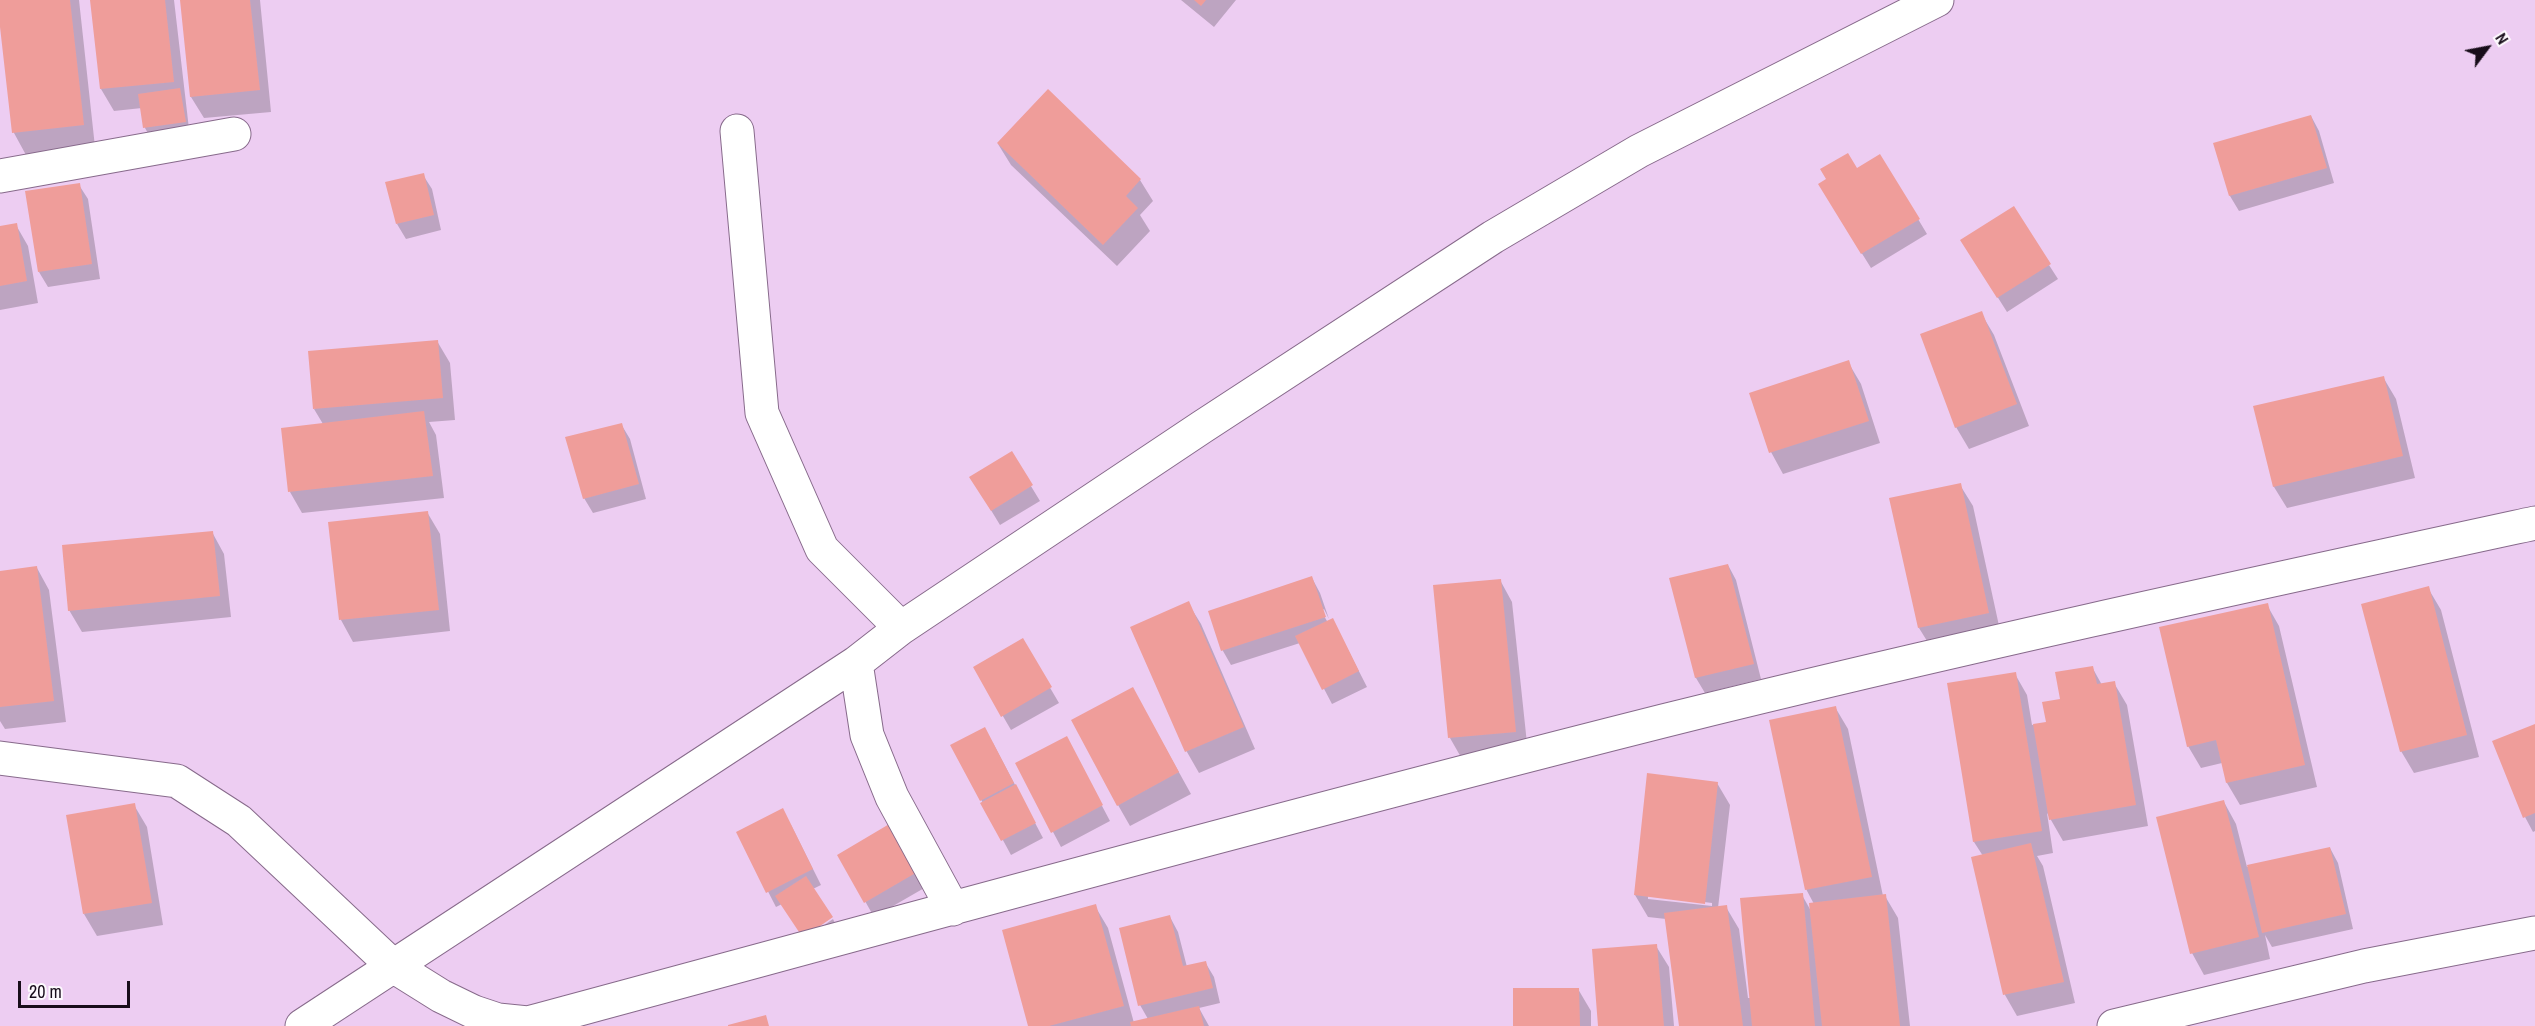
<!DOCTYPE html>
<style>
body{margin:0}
#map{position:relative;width:2535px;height:1026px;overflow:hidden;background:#edcdf2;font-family:"Archivo Narrow",sans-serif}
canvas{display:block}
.north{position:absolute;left:2457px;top:18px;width:60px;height:60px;-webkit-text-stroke:4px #fdf9fd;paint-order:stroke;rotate:58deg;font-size:16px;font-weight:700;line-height:24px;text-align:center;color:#180d1a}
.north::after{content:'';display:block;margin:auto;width:21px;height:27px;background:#180d1a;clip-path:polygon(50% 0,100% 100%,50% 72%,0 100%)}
.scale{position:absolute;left:18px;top:981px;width:112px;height:27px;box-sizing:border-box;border:3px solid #180d1a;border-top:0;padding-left:8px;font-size:18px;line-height:21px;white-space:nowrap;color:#180d1a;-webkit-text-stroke:4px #fdf9fd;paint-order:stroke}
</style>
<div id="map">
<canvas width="2535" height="1026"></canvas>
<div class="north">N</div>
<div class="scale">20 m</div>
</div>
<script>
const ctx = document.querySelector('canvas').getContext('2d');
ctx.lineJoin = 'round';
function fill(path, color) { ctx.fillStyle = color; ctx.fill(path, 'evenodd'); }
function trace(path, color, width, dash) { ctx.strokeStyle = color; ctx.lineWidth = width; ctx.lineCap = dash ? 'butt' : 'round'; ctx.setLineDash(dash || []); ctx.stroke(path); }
const shadow = new Path2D(`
 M0,0H79L95,147L26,155L14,133Z
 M92,0H174L189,129L149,135L145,128L142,108L114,111L101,89Z
 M182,0H260L271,112L204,118L191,97Z
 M1181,0H1236L1214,27Z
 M2311,116L2319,131L2334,183L2239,211L2230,196L2215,144Z
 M998,144L1140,180L1153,201L1140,215L1150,231L1117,266L1011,165Z
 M1857,170L1918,219L1927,234L1871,268L1828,199Z
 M423,175L432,189L441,230L406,239L397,224Z
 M79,185L88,199L100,279L48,287L39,272Z
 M16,225L28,246L38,303L0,310V227Z
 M1971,255L2049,265L2058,279L2007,312Z
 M1981,313L1994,335L2029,426L1969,449L1956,427Z
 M437,341L450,363L455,420L429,422L436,435L444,498L302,513L290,492L323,424L314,409Z
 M1848,362L1861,384L1880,443L1783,474L1771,452Z
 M2383,377L2396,399L2415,478L2287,508L2274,487L2255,407Z
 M621,424L630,439L646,499L593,513L584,498Z
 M1011,453L1040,501L1000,525L980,492Z
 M1960,485L1973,506L2001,635L1932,649L1919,628Z
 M427,512L440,534L450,631L353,642L341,620L329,523Z
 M212,532L224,554L231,617L82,632L69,610Z
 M1728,565L1736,580L1761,679L1705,693L1696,678L1671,580Z
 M37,568L49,590L66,722L5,729L0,721V573Z
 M1312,578L1320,593L1329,619L1324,609L1321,611L1327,621L1340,634L1367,687L1332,704L1300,643L1231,665L1223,651L1210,612Z
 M1500,580L1512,602L1528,753L1462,759L1450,738Z
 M2428,588L2441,610L2479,757L2414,773L2401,751Z
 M1188,603L1201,624L1255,749L1199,773L1187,752L1132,627Z
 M2267,605L2279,626L2317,787L2240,805L2227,783L2222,763L2201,768L2188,746Z
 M1022,640L1059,703L1011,730L975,668Z
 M2092,667L2102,685L2114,683L2127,705L2148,826L2063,841L2047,813L2053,853L2037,856L2043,866L2075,1003L2017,1016L2005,995L1983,856L1974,842L2015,674L2027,695L2032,725L2048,723L2061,700Z
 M1835,707L1848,729L1883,896H1885L1898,918L1910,1026H1680L1666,919L1648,917L1635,895L1717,783L1730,805L1718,908L1726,907L1739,929L1748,998H1750L1802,895L1811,911L1814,904L1806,889ZM1648,895L1712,903V906L1648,899Z
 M1145,711L1191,794L1130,826L1118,805Z
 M2535,727V831L2533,832L2525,817Z
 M993,743L1043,838L1011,855L952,746Z
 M1074,753L1110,821L1061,847L1017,764Z
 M2224,802L2236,824L2247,867L2330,848L2338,863L2353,929L2272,947L2265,935L2270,959L2204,975L2192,953Z
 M134,805L147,827L163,925L97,936L84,914Z
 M791,825L821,885L776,907L738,833Z
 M890,825L926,887L874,917L839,855Z
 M1095,906L1108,928L1134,1023L1148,1019L1140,1005L1170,917L1178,932L1187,967L1205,962L1214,977L1220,1003L1199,1008L1209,1026H1030Z
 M833,919L840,933L804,939Z
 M1656,946L1669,967L1674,1026H1600Z
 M1578,989L1591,1011V1026H1515Z`);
const building = new Path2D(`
 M0,0H70L84,125L12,133L0,27Z
 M90,0H165L174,82L100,89Z
 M180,0H250L260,90L190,97Z
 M1194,0H1206L1201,6Z
 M180,88L186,122L143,128L138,94Z
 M1048,89L1141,179L1126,196L1138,208L1103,245L997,143Z
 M2311,115L2327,168L2229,196L2213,143Z
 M1848,153L1857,168L1880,154L1920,219L1861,254L1818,184L1826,179L1820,169Z
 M424,173L434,215L396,224L385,182Z
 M80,183L92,264L38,272L25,191Z
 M2014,206L2051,264L1997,298L1960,240Z
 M17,223L27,281L0,286V226Z
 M1982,311L2017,404L1955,428L1920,334Z
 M438,340L443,398L313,409L308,351Z
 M1849,360L1869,421L1769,453L1749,393Z
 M2384,376L2403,456L2273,487L2253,406Z
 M424,411L433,476L288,492L281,428Z
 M622,423L639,484L583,499L565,437Z
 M1012,451L1033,485L991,511L969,477Z
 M1961,483L1989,613L1918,628L1889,498Z
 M428,511L439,610L339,620L328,522Z
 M213,531L220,596L68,611L62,545Z
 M1728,564L1754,664L1695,678L1669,578Z
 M37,566L54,701L0,707V571Z
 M1312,576L1326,617L1221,651L1208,611Z
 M1501,579L1516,732L1448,738L1433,585Z
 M2429,586L2467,735L2400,752L2361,604Z
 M1189,601L1244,727L1185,752L1130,627Z
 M2268,603L2305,765L2226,783L2216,740L2187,747L2159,627Z
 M1333,618L1359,671L1322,690L1295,636Z
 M1023,638L1052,687L1001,717L973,667Z
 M2093,666L2097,684L2115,681L2136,805L2049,820L2033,724L2046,722L2042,702L2060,699L2055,672Z
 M2016,672L2042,831L1973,842L1947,683Z
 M1133,687L1179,772L1117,806L1071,720Z
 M1836,706L1872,877L1805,890L1769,720Z
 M2535,724V813L2523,818L2492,741Z
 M985,727L1014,783L980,801L950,745Z
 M1067,736L1103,805L1051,833L1015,763Z
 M1647,773L1718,782L1705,904L1634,895Z
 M1016,784L1036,823L1001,841L980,803Z
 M2224,800L2259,937L2190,954L2156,817Z
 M135,803L152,903L83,914L66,815Z
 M783,808L813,869L766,893L736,832Z
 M891,823L919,871L864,903L837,855Z
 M2031,843L2064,982L2003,995L1971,857Z
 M2330,847L2346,914L2262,933L2247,865Z
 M806,876L833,917L803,938L775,896Z
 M1803,893L1815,1026H1752L1740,898Z
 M1886,894L1900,1026H1822L1809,903Z
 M1096,904L1124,1006L1049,1026H1028L1002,930Z
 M1727,905L1743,1026H1679L1664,913Z
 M1170,915L1183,966L1206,961L1213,988L1138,1006L1119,928Z
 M1657,944L1664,1026H1598L1592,949Z
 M1513,988H1579L1580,1026H1513Z
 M1199,1006L1204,1026H1131L1130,1022Z
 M766,1015L769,1026H728V1025Z`);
const street = new Path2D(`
 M737,131L762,413L822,549L901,628
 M0,176L234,134
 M856,663L867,735L892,797L953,909
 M0,758L177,781L239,821L393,966L441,996L474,1012L498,1020L528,1023C906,921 1283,817 1663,721C1952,649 2244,586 2535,523
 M302,1026L856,663L901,628L1202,427L1493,237L1639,151L1937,0
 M2114,1026L2364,966L2535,933`);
fill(shadow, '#0003');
fill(building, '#ef9d9a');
trace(street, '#876a8b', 35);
trace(street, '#fff', 33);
</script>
